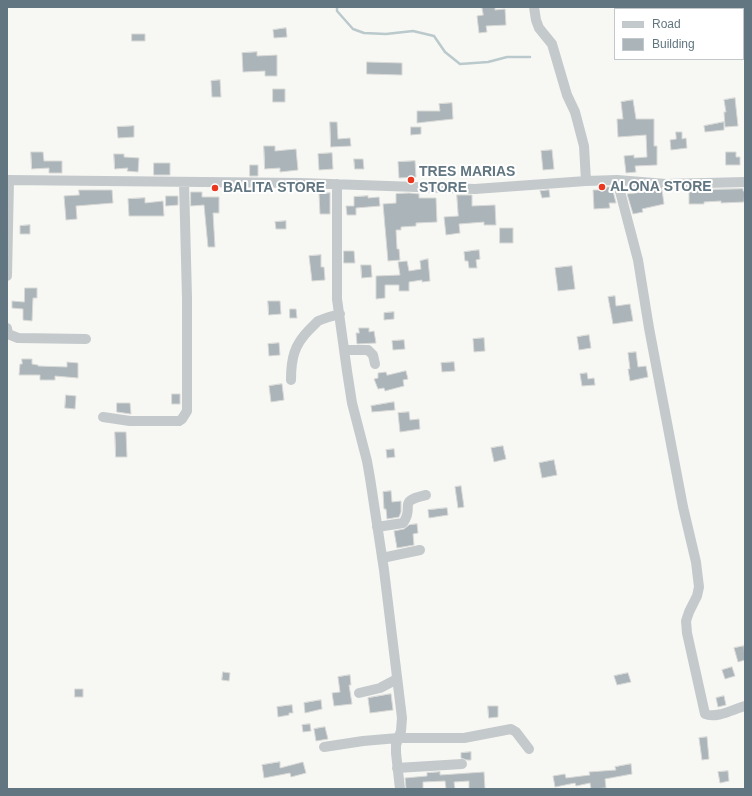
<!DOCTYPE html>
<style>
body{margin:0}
#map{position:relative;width:752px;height:796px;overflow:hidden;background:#f7f7f4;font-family:Helvetica,sans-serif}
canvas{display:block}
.frame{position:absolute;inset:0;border:8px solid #617680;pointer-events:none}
.legend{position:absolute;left:614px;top:8px;width:130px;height:52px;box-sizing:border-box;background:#fff;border:1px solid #c0c8cc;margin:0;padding:5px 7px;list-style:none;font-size:12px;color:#617680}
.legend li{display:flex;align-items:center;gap:8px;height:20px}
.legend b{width:20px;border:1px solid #c0c8cc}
</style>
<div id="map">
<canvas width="752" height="796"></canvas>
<div class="frame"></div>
<ul class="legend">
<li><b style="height:5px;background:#c4c9cb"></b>Road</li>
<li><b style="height:11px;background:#abb5b9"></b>Building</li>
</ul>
</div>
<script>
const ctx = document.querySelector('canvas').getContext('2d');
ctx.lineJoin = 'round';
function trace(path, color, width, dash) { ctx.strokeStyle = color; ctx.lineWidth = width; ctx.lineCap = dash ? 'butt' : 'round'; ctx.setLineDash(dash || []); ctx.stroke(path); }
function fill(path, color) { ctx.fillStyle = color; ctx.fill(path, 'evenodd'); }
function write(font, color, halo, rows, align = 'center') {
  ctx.font = font + ' Helvetica,sans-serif'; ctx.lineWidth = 4; ctx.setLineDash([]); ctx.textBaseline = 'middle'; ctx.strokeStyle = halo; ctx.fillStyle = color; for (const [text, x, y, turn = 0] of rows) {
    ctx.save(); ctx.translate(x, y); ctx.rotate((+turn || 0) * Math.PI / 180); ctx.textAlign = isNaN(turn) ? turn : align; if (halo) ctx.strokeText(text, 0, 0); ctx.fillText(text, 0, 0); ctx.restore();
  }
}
const stream = new Path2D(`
 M337,7V11L353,29L364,33L386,34L413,31L434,36L445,52L460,64L488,62L507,57H530`);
const building = new Path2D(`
 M482,7H495V10L505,9L506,25L486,26L487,32L479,33L477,16L483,15Z
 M286,28L287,37L274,38L273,30Z
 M132,34H145V41H132Z
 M257,52V56L277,55V76H265V71L243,72L242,53Z
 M367,62L402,63V75L367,74Z
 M220,80L221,97H212L211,81Z
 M273,89H285V102H273Z
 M735,98L738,126L725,127L724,112H726L724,100Z
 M633,100L636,119H654V146H657V165L635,166L636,172L626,173L624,156L634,155V158L647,157L646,135L618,137L617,119H623L621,102Z
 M452,103L453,119L417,123V111H440L439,104Z
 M330,122H337L338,139L350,138L351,146L331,147Z
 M724,122V130L705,132L704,126Z
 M134,126V137L118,138L117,127Z
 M411,127H421V134L411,135Z
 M676,132H682V139L686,138L687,148L671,150L670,140L676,139Z
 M264,146H275V151L296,149L298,170L280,172V168L265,169Z
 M552,150L554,169L543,170L541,151Z
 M31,152H43L44,161H62V173H49V168L32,169Z
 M726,152H736V157H740V165H726Z
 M332,153L333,169L319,170L318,154Z
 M114,154H124V157L139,158L138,172L127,171L128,168L115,169Z
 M354,159H363L364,169H355Z
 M415,161L416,177L399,178L398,162Z
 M154,163H170V175H154Z
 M250,165H258V176H250Z
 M600,187H612L616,203H609L610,208L594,209L593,190H600Z
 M651,189L662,190L664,204L642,209L643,212L633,214L627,194L651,191Z
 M743,189V191H745L744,202L721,203V201L704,202V204H689V190Z
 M79,190H112L113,203L76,206L77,219L66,220L64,196L79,195Z
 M549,190L550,197L542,198L540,191Z
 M191,192H202V197H219V213H213L215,247H208L204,205L191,206Z
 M330,193V214H320L319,194Z
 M409,193L419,194V198H436L437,222L416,223V226L401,227V230H396L397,249H399L400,260L388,261L383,204L396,203V194Z
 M457,195H472V206L495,205L496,225H484V222L459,224L460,233L446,235L444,217L458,216Z
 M166,196H178V205L166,206Z
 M368,196V198L379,197L380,206L356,208V215H347L346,206H354V197Z
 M145,198V203L163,201L164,216H129L128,199Z
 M286,221V229H276L275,222Z
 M30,225V234H20V226Z
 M500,228H513V243H500Z
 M479,250L480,259L476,260L477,268H469L468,261H465L464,252Z
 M344,251H354L355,263H344Z
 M321,255V267H324L325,280L312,281L309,256Z
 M428,259L430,281L422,282V280L409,282V291H399V285H385V298L376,299V276L400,275L398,262L407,261L409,271L421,269L420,261Z
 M361,265H371L372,277L362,278Z
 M572,266L575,289L558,291L555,268Z
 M25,288H37V298H33L32,321L23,320V309L12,308V301L24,302Z
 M615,296L616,306L630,304L633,321L613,324L608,297Z
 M268,301H280L281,314L269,315Z
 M290,309H296L297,318H290Z
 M394,312V319L384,320V313Z
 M359,328H369V332L374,331L376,343L357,344L356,333H359Z
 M589,335L591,348L579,350L577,337Z
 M484,338L485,351L474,352L473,339Z
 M404,340L405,349L393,350L392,341Z
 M279,343L280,355L269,356L268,344Z
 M636,352L638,367L646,366L648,377L630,381L628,369H630L628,353Z
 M22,359H32V364L38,365V366L67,367V362L78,363V378L55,376V380H40V375H19L20,364H22Z
 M454,362L455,371L442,372L441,363Z
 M406,371L408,379L403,380L404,386L385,391L384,388L378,389L374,379L378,378V373L386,372L387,375Z
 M587,373L588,379L594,378L595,385L582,386L580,374Z
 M282,384L284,400L271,402L269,386Z
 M172,394H180V404H172Z
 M66,395L76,396L75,409L65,408Z
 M394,402L395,410L372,412L371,406Z
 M117,403H130L131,414L117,412Z
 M409,412L410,420L419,419L420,429L400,432L398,413Z
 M115,432H126L127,457H116Z
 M503,446L506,459L494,462L491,448Z
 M394,449L395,457L387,458L386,450Z
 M554,460L557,475L542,478L539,463Z
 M461,486L464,507L458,508L455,487Z
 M391,491L392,502L401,501V512L399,517L387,519L386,509H384L383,492Z
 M447,508L448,515L429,518L428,510Z
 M417,524L418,533L413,534L414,545L397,548L394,531L404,529L409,525Z
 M744,646L745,660L738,662L734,648Z
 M732,667L735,676L725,679L722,670Z
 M223,672L230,673L229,681L222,680Z
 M628,673L631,682L617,685L614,676Z
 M350,675L351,685H349L352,704L334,706L332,693L340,692L338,677Z
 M75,689H83V697H75Z
 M391,694L393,710L370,713L368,698Z
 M724,696L726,705L718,707L716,698Z
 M321,700L322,709L305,713L304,703Z
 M292,705L293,713H289V715L278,717L277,707Z
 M488,706H498V717L489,718Z
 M310,724L311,731L303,732L302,725Z
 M325,727L328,739L316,741L314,729Z
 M707,737L709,759L702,760L699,738Z
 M471,752V760H467L461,758V753Z
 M280,762V768L303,762L306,773L291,777L290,773L264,778L262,765Z
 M631,764L632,774L605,779L606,788L591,789L590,783L576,786L575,783L555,787L553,776L565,774L566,778L590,775L589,772L616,770L615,767Z
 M728,771L729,781L720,783L718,772Z
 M440,772V775L484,772L485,789H469V781L454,782L455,789H446L445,781L423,782V789H406L405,778L427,776V773Z`);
const minor = new Path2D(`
 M534,7L536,20L539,28L552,44L567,95L575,112L584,146L586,181
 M7,180L301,183L475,189L586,181L617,180L666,184L745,182
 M617,180L638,260L649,328L683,507L696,562L699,587L697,596L689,612L686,621L687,633L705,714C716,719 734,709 745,706
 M337,184V299L347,371L352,403L367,461L370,478L384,570L402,718L401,731L396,745V753L400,789
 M7,276L9,180
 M7,328L8,334L18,338L86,339
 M344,350H368L373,355L375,364
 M291,380C291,359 294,345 309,330C312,327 315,324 318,321C325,318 332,316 340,314
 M103,417L130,421H179L182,419L187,411V298L184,182
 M377,527L403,523C416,506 395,502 426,495
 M382,558L420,550
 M359,693L380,688L397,679
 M324,747L363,741L398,738H464L511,729L516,732L529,749
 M397,768L462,764`);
const markers = [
 [411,180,4,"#eb3720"],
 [602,187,4,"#eb3720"],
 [215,188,4,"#eb3720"]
];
const poiNames = [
 ["TRES MARIAS",419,172],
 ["STORE",419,188],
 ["ALONA STORE",610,187],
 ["BALITA STORE",223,188]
];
trace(stream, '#bac9cb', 2.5);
fill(building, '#abb5b9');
trace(building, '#d8d8d6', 1);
trace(minor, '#c4c9cb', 10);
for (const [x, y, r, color] of markers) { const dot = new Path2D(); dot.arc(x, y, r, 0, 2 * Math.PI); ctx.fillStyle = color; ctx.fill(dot); trace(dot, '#fff', 1.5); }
write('bold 14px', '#617680', '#fff', poiNames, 'left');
</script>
